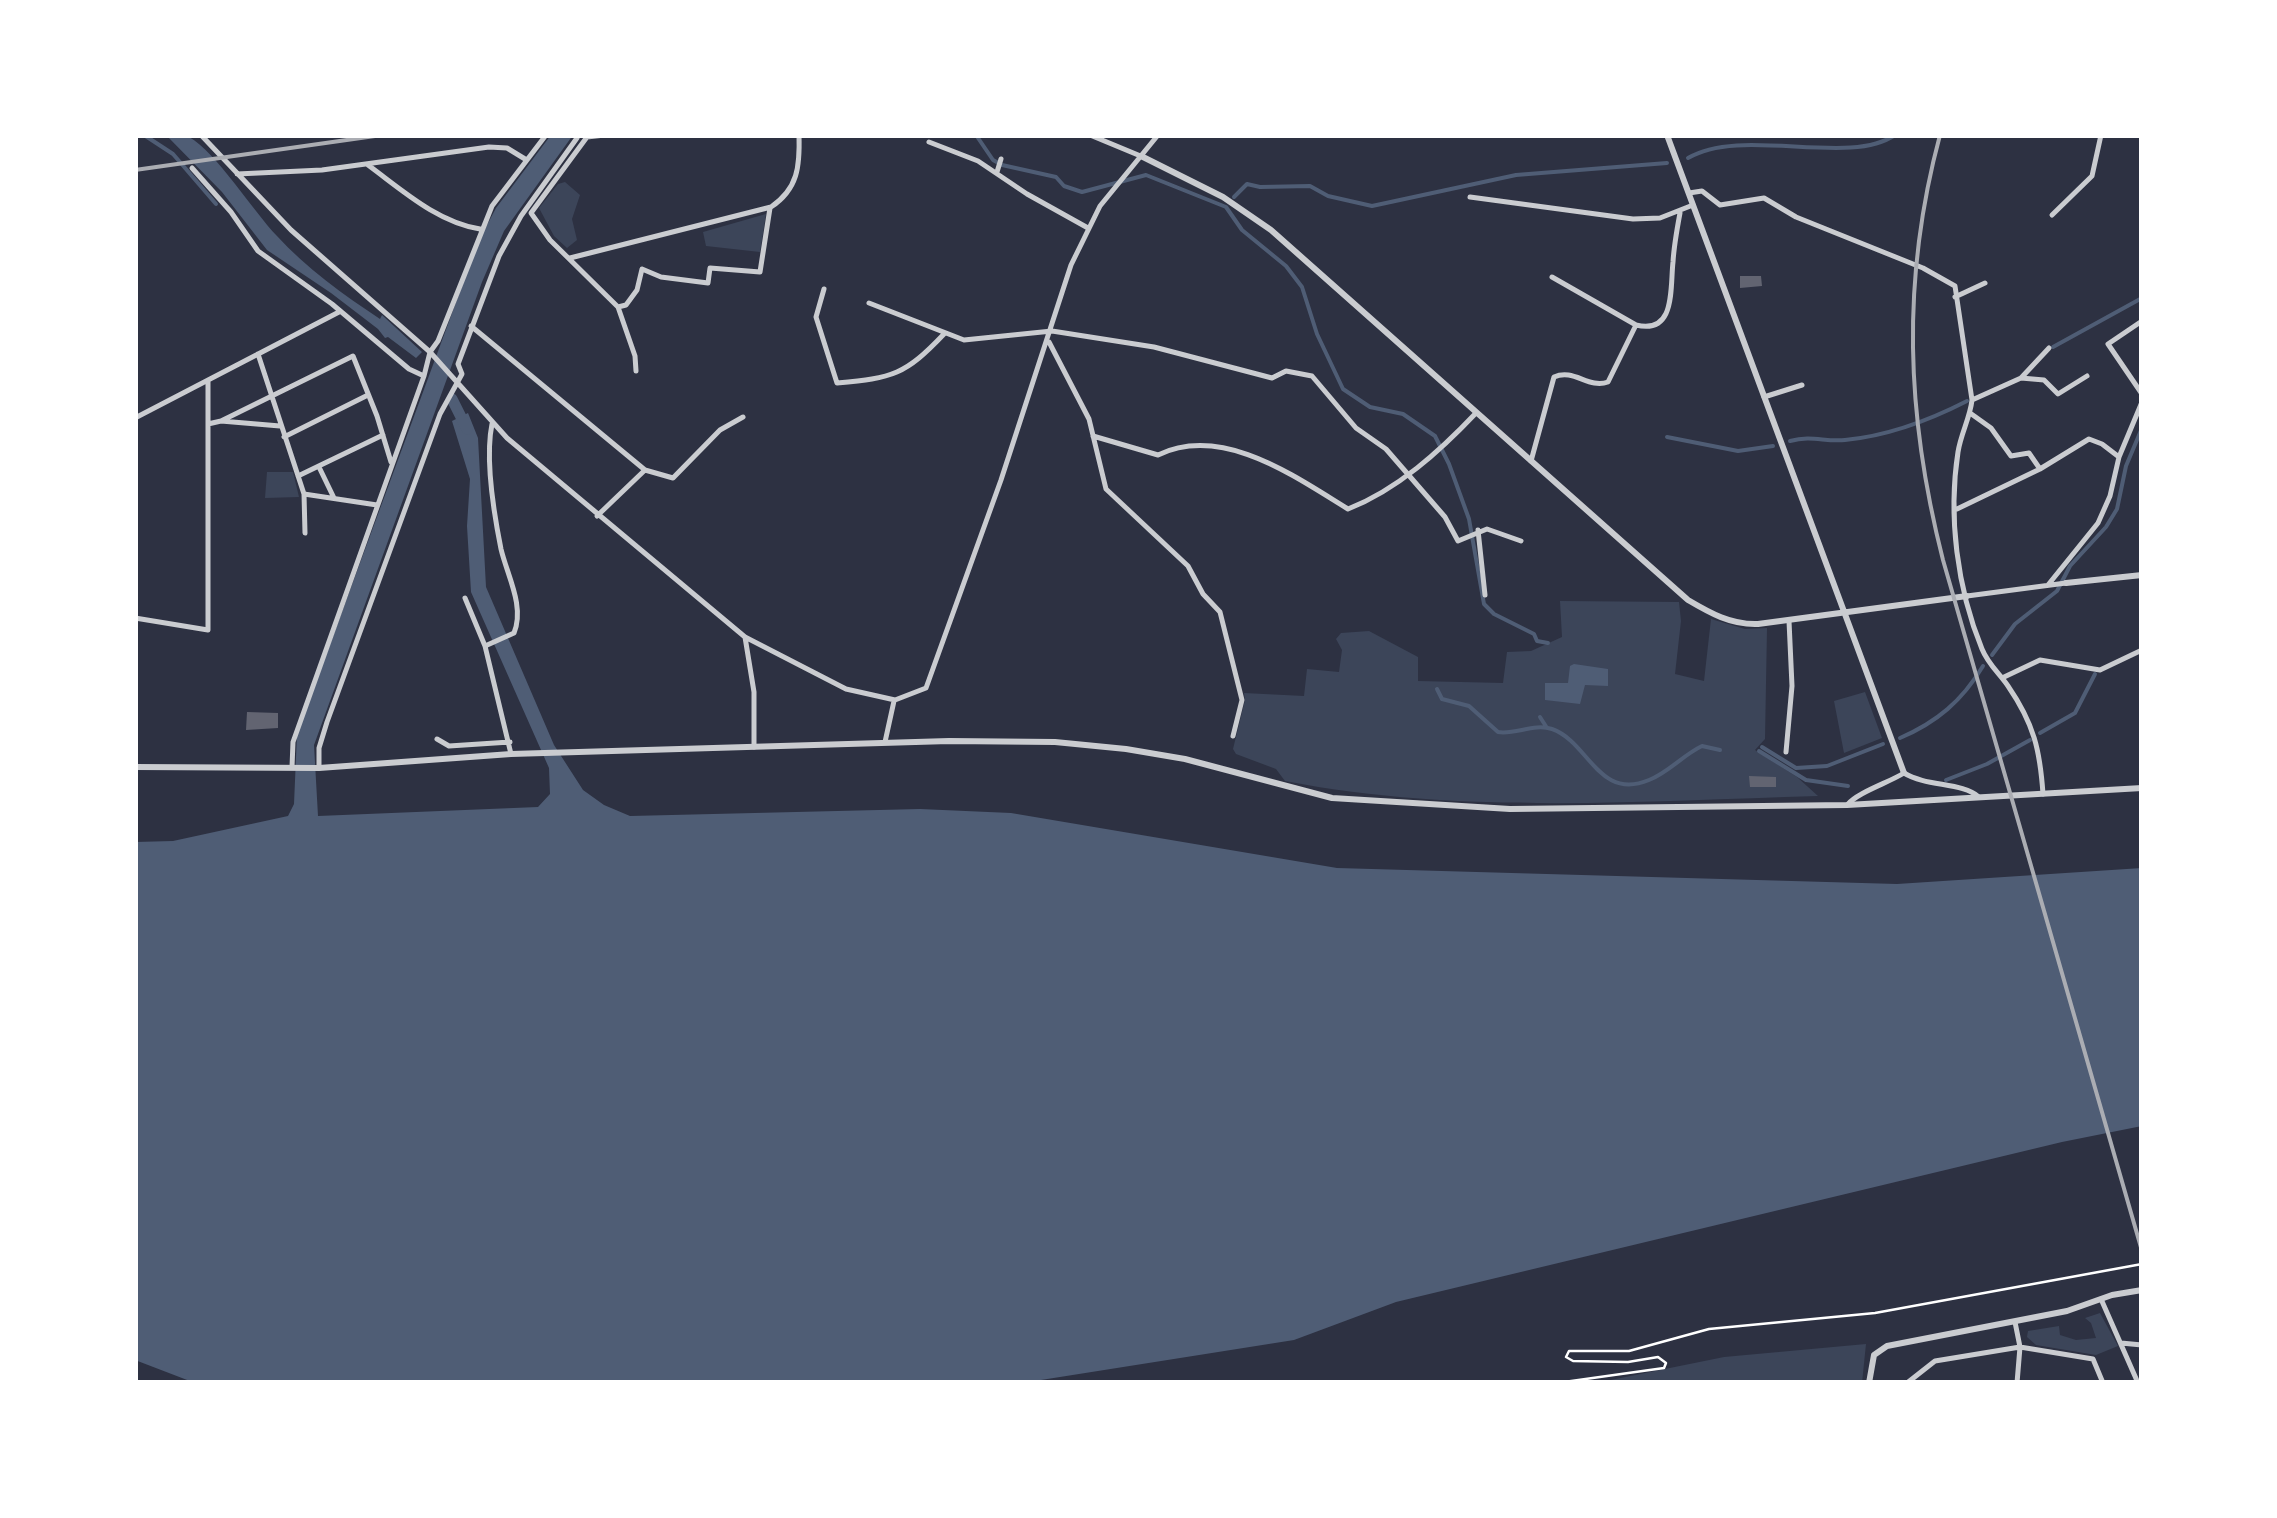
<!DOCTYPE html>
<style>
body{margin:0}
#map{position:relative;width:2277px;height:1518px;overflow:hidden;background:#2d3142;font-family:"Alegreya Sans",sans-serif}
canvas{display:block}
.frame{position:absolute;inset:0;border:138px solid #fff;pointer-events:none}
</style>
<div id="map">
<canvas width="2277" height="1518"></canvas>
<div class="frame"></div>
</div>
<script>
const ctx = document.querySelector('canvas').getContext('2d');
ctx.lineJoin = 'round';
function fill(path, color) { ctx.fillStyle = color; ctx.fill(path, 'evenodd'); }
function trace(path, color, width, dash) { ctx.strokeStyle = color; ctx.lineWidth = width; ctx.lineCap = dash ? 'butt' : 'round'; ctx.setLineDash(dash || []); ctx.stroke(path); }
const green = new Path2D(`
 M565,182L580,195L572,219L577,240L567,248L554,236L539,208L558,184Z
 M766,214L760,252L706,246L703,232Z
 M267,472H293L299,497L265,498Z
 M1560,601L1679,602L1681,621L1675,674L1704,681L1711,619L1745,629L1767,628L1765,739L1755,750L1797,777L1818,796C1641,801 1460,815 1285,781L1276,769L1236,754L1233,749L1245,700L1244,693L1304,696L1307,669L1339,672L1342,650L1336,639L1341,633L1369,631L1418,657V681L1503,683L1507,652L1531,651L1562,637Z
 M1865,692L1882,738L1844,753L1834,701Z
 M2100,1313L2118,1346L2096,1355L2036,1345L2027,1337L2028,1331L2059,1326L2060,1335L2076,1340L2096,1338L2091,1323L2085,1318Z
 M1866,1344L1862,1383H1596L1724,1357Z`);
const water = new Path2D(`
 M166,135C174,135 182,134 189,137C216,152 253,211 277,236C306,268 344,295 380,319L382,315L422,352L416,358L388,337L385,338L378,329L331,293L267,250L222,192Z
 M551,135H573L504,231L482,282L314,745L318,816L538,807L550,794L549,768L471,592L467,526L470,479L452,421L468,413L478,438L486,587L554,745L583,790L604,805L630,816L920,809L1011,813L1337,868L1897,884L2142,868V1126L2062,1142L1396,1302L1294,1340L1022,1383H195L135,1360V842L173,841L288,816L294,804L297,734L479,240L496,208Z
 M1574,664L1608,669V686L1585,685L1580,704L1545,700V683H1568L1570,666Z`);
const stream = new Path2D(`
 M144,135L173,154L216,204
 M976,135L993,160L1002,165L1056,177L1064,186L1082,192L1146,175L1226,207L1242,230L1286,266L1302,287L1317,334L1343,389L1370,407L1403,414L1435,436L1449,464L1469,519L1484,604L1494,614L1534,634L1537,641L1548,643
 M1688,158C1742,126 1848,167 1895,135
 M1234,197L1247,184L1260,187L1310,186L1328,196L1372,206L1516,175L1667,163
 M2053,347L2142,298
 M1667,437L1738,451L1773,446
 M1790,441C1812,435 1824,442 1845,440C1887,436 1930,420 1967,401
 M1992,655L2015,624L2057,591L2070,566L2106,527L2117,509L2126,466L2142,428
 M1437,689L1442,699L1469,706L1498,732C1515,735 1534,723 1552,729C1589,742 1598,801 1649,780C1669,772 1683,755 1702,746L1720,750
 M1540,717L1547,728
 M2040,733L2075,713L2095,674
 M1900,738C1937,722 1962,701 1983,666
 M1762,747L1796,768L1827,766L1883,744
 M1759,751L1806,780L1848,786
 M1946,780L1987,764L2030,740`);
const canal = new Path2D(`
 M452,399L467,429`);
const building = new Path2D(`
 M1740,276H1761L1762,286L1740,288Z
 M247,712L278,713V728L246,730Z
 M1749,776L1776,777V787H1750Z`);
const path = new Path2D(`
 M1557,1383L1664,1368L1666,1363L1658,1357L1628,1362L1573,1361L1566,1357L1569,1351H1629L1709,1329L1875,1313L2142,1264`);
const minor = new Path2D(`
 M201,135L291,230L430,352L507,438L745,637L754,692V747
 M605,135L587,137L531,213L550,240L618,307L635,356L636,371
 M1090,135L1143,157
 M929,142L978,161L1027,194L1088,228
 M368,165C402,190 437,222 480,229
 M192,168L231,212L258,251L332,304L409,369L424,376
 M997,172L1001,159
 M237,174L322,170L489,147L507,148L525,159
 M1689,193L1702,191L1720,205L1764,198L1796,217L1923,268L1955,286L1972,400C1970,418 1961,433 1958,452C1948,516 1957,588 1982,649C1988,664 1999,673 2008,686C2034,724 2040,750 2043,794
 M1470,197L1633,219L1660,218L1693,205
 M2052,215L2092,176L2101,135
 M570,258L771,207C798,189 800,166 799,135
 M1552,277L1636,325C1676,335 1670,288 1673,262C1674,245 1677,229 1680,213
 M824,289L816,317L837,383C893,378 905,375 944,334
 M1955,297L1985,283
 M869,303L964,340L1052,331L1154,347L1272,378L1286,371L1312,376L1356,428L1386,449L1445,517L1458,541L1487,529L1521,541
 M618,307L626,305L637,290L642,269L661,277L708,283L710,268L760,272L770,208
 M2142,321L2108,344L2142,394
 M471,326L645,470L673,478L720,430L743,417
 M1049,342L1089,419L1106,489L1188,566L1203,594L1220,612L1242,700L1233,736
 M258,354L304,494L305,533
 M2021,378L2044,380L2058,394L2087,376
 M1764,397L1802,385
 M1972,400L2021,378L2049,348
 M1970,413L1991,428L2011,456L2029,453L2040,469L2089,439L2102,444L2119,457
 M135,418L339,312
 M221,421L353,356L377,416L391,462
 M208,424L221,421L280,426
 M1093,436L1158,455C1222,424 1294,476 1348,509C1397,490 1440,451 1476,413
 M284,437L368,395
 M1531,461L1554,377C1574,368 1588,389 1608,382L1635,327
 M319,467L334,498
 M298,476L383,435
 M304,494L377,505
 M1957,509L2040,469
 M597,516L645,470
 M1478,530L1485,595
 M2048,585L2098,523L2110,496L2119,457L2142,402
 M1967,596L2066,583
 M465,598L485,646L511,754
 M135,618L208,630V380
 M745,637L846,689L895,700L926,688L1001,480L1071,265L1100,206L1158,135
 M485,646L514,633C525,606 507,575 501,549C494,514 485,458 492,424
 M2002,678L2040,660L2100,670L2142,650
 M437,739L449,746L510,742
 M885,742L894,701
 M1786,752L1792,686L1789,621
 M292,767L293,742L424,376L430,352L438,341L492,206L546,135
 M319,768V748L327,722L440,414L462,374L458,364L499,256L521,216L577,138
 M1847,805C1858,792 1888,783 1904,773C1927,787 1962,782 1979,797
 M2101,1299L2138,1383
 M2015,1322L2020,1347L2017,1383
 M2121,1343L2142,1345
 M1907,1383L1935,1361L2020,1347L2093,1359L2103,1383`);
const tertiary = new Path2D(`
 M1667,135L1904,773
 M1143,157L1223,197L1271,230L1688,600C1710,613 1731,625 1758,624L1967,596
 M2066,583L2142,575
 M135,767L319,768L511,754L949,741L1055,742L1126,749L1185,759L1332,798L1510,809L1847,805L2142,788
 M1869,1383L1874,1355L1887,1346L2067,1311L2112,1295L2142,1290`);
const rail = new Path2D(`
 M1940,135C1901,280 1906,415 1943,560L2142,1251
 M135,170L382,135`);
fill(green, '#3c4559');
fill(water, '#4f5d75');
trace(stream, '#4f5d75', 4);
trace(canal, '#4f5d75', 11);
fill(building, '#626471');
trace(path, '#fff', 2.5);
trace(minor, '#caccd0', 5);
trace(tertiary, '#caccd0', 6);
trace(rail, '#abadb3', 4);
</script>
